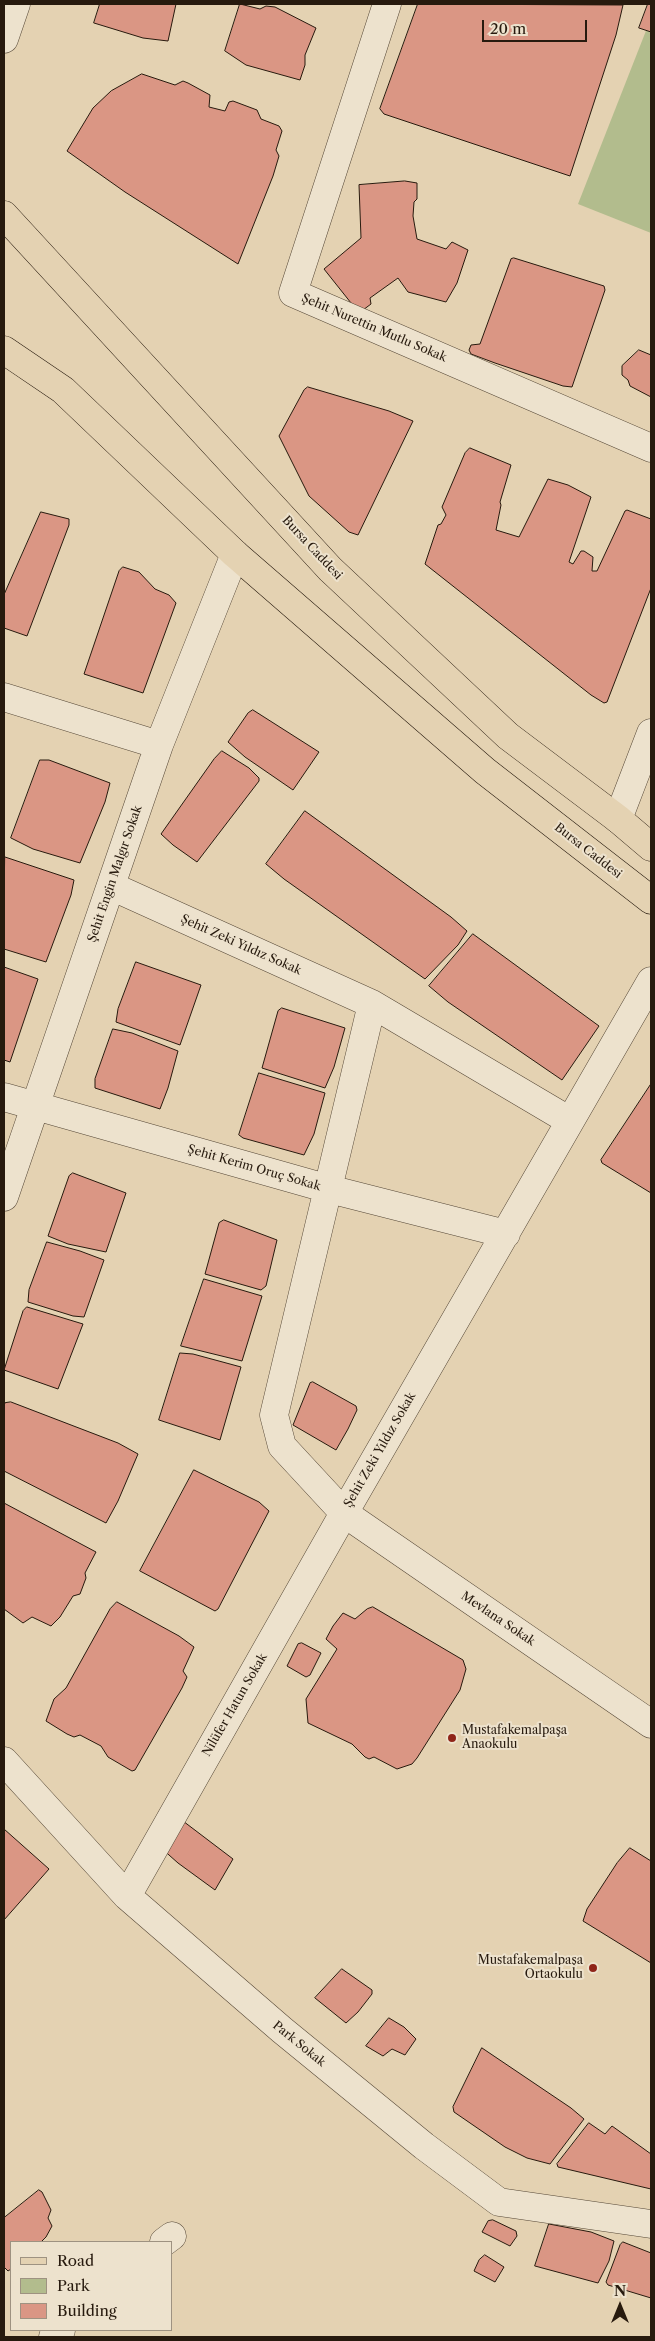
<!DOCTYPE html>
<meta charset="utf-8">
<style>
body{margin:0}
#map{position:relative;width:655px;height:2341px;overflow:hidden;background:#e4d2b2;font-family:"Libre Caslon Text",serif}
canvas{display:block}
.frame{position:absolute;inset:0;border:5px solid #271a0e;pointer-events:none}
.legend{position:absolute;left:10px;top:2241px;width:162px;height:90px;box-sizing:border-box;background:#ede2cd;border:1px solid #9e9281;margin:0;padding:6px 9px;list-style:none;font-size:15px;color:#271a0e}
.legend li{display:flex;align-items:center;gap:10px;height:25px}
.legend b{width:25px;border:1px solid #9e9281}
.north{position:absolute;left:595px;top:2281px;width:50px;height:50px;-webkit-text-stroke:4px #ede2cd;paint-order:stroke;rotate:0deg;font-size:14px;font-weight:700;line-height:20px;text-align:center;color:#271a0e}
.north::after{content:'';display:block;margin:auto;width:18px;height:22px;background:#271a0e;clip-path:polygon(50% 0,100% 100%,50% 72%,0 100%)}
.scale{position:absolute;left:482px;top:20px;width:105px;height:22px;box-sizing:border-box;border:2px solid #271a0e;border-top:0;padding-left:6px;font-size:15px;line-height:18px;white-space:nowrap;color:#271a0e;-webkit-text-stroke:4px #ede2cd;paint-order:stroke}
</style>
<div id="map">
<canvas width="655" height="2341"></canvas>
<div class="frame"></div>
<ul class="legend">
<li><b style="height:6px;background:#e4d2b2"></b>Road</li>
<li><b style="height:14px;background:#b2bc8d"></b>Park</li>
<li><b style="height:14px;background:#da9684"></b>Building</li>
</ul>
<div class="north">N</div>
<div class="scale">20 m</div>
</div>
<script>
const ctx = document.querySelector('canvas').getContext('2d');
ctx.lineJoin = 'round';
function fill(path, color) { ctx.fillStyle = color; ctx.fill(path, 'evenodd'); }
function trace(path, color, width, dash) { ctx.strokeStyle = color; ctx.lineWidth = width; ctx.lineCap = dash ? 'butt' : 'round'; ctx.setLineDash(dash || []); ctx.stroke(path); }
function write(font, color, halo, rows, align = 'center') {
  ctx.font = font + ' "Libre Caslon Text",serif'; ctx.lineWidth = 4; ctx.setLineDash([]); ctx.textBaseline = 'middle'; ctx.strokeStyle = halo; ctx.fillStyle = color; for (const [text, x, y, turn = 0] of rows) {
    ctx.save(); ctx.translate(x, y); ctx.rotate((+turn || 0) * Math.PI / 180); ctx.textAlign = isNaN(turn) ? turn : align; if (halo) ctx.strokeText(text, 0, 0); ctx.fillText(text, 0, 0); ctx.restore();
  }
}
const green = new Path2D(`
 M651,18V233L578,204Z`);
const building = new Path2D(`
 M100,4H176L168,41L143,38L94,23Z
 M240,4L260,9L266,6L275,7L316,28L305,55V65L300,80L246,65L225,51Z
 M418,4L623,5L616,35L570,176L384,114L380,109Z
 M648,4H651V32L639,28Z
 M142,74L175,85L183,81L188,83L210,95L209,107L225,111L229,102L233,101L257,110L261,119L279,126L282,131L276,150L279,156L273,176L238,264L125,192L67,151L93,108L111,91Z
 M405,181L417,183V199L414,202L413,216L417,239L446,249L452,242L468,250L457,283L446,302L408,292L398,278L370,298L371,304L359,313L324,269L361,238L359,185Z
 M514,258L604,286L605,290L572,387L563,386L495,363L471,354L469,350L471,345L480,344L511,259Z
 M639,350L651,355V397L630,386L628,380L622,375V366Z
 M308,387L389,411L413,421L358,535L349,532L309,496L279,436L304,390Z
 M470,448L511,465L500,502L501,505L496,530L519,537L548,479L568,485L591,497L569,562L573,564L581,551H584L593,557L592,571H597L625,511L627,510L651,519V588L607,702L604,703L591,695L425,564L438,525L441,524L446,515L442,507L465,453Z
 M41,512L69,519V525L27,636L4,628V595Z
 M123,567L139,572L155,589L169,595L176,603L143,693L84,674L119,571Z
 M253,710L319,752L293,790L245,757L228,742L248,713Z
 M222,751L249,768L259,778V781L197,862L173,845L161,834L214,759Z
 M40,760H49L110,783L105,802L80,863L33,849L11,838Z
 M305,811L451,917L467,931L458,945L425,979L284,879L266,864Z
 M5,857L74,880L71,895L46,962L4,949Z
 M473,934L599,1026L562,1080L448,1002L429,986Z
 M136,962L201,985L180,1045L116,1022L118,1009Z
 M4,967L38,979L10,1062L4,1060Z
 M282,1008L345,1028L334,1067L325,1088L262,1068L278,1011Z
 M113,1029L132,1033L178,1051L168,1088L160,1109L95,1088V1079Z
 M259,1073L325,1093L314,1134L304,1155L243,1138L239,1135Z
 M651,1084V1193L602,1163L601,1160Z
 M73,1173L126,1193L106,1252L68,1244L48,1236L69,1176Z
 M224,1220L277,1240L266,1286L261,1290L205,1274L219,1223Z
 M47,1242L80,1251L104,1260L84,1317L73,1316L28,1302L29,1290Z
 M204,1279L262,1296L242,1361L181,1346Z
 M27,1307L83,1324L58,1389L4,1370L23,1311Z
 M180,1353L193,1354L241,1367L220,1440L159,1420Z
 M313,1382L356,1406L357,1410L348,1429L336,1450L293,1425L310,1383Z
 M11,1402L118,1443L138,1454L118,1501L106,1523L4,1471V1405L5,1403Z
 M194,1470L259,1502L269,1511L218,1609L215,1611L140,1571Z
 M4,1503L96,1552L85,1573L86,1578L80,1594L73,1596L60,1617L51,1626L32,1617L23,1623L4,1609Z
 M117,1602L179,1636L194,1647L183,1671L187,1677L182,1688L135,1770L132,1771L108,1757L101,1746L80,1735L74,1737L67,1734L46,1721L54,1699L66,1688L110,1609Z
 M373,1607L463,1660L466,1669L460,1690L417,1758L412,1764L397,1769L374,1757L369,1759L365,1757L352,1744L308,1723L306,1699L337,1649L326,1639L333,1626L343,1613L355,1619L367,1609Z
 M302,1643L321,1653L310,1675L306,1677L287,1666L298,1644Z
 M179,1818L233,1859L215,1890L178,1863L160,1847Z
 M4,1829L49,1869L4,1920Z
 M630,1848L651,1861V1963L583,1921L587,1909L617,1863Z
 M342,1969L372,1990V1994L358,2012L346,2023L315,1998Z
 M389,2018L404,2027L416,2039L405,2055L392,2049L383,2056L366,2046Z
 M482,2048L571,2108L584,2119L550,2164L527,2158L505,2147L454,2112L453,2107Z
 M589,2123L605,2134L612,2126L651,2154V2189L558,2167L557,2164Z
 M39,2190L42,2192L51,2210L48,2218L52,2226L46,2237L41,2242H11V2269L8,2271L4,2267V2218Z
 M493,2220L516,2231L517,2236L510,2246L482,2232L488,2221Z
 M549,2224L591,2232L614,2241L609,2261L598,2283L535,2266Z
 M623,2242L651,2253V2298L608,2285L606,2282L620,2245Z
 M485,2255L504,2267L495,2282L474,2271L479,2260Z`);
const minor = new Path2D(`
 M387,4L293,293L651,448
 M4,697L159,745
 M618,819L651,733
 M111,886L372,1004L570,1121
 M372,1004L274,1415L282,1446L344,1513L651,1724
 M4,1097L329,1189L506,1234
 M4,1197L159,745L235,554
 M4,1761L127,1896L282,2030L424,2146L499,2202L651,2224
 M127,1896L344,1513L651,981
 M164,2242L172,2236
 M53,2337L61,2330`);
const tertiary = new Path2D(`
 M4,39L16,4`);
const primary = new Path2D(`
 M4,215L330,569L508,736L618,819L651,847
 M4,350L63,390L235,554L485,771L651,900`);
const markers = [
 [452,1738,5,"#8f2418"],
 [593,1968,5,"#8f2418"]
];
const streetNames = [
 ["Şehit Nurettin Mutlu Sokak",374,328,23],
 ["Bursa Caddesi",312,548,47],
 ["Bursa Caddesi",588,851,38],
 ["Şehit Engin Malgır Sokak",115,874,-71],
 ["Şehit Zeki Yıldız Sokak",241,945,24],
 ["Şehit Kerim Oruç Sokak",254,1168,16],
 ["Şehit Zeki Yıldız Sokak",380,1450,-60],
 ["Mevlana Sokak",498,1619,34],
 ["Nilüfer Hatun Sokak",235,1705,-60],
 ["Park Sokak",299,2044,39]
];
const poiNames = [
 ["Mustafakemalpaşa",462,1731],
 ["Anaokulu",462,1745],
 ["Mustafakemalpaşa",583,1961,"right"],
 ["Ortaokulu",583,1975,"right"]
];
fill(green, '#b2bc8d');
fill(building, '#da9684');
trace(building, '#271a0e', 1);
trace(minor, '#564837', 29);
trace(tertiary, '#564837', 29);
trace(primary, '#271a0e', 29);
trace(minor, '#ede2cd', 28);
trace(tertiary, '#ede2cd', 28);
trace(primary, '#e4d2b2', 28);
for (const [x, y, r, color] of markers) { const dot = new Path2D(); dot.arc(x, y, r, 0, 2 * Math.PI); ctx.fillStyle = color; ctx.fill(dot); trace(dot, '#ede2cd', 2); }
write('12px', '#271a0e', '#ede2cd', streetNames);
write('12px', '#271a0e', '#ede2cd', poiNames, 'left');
</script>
